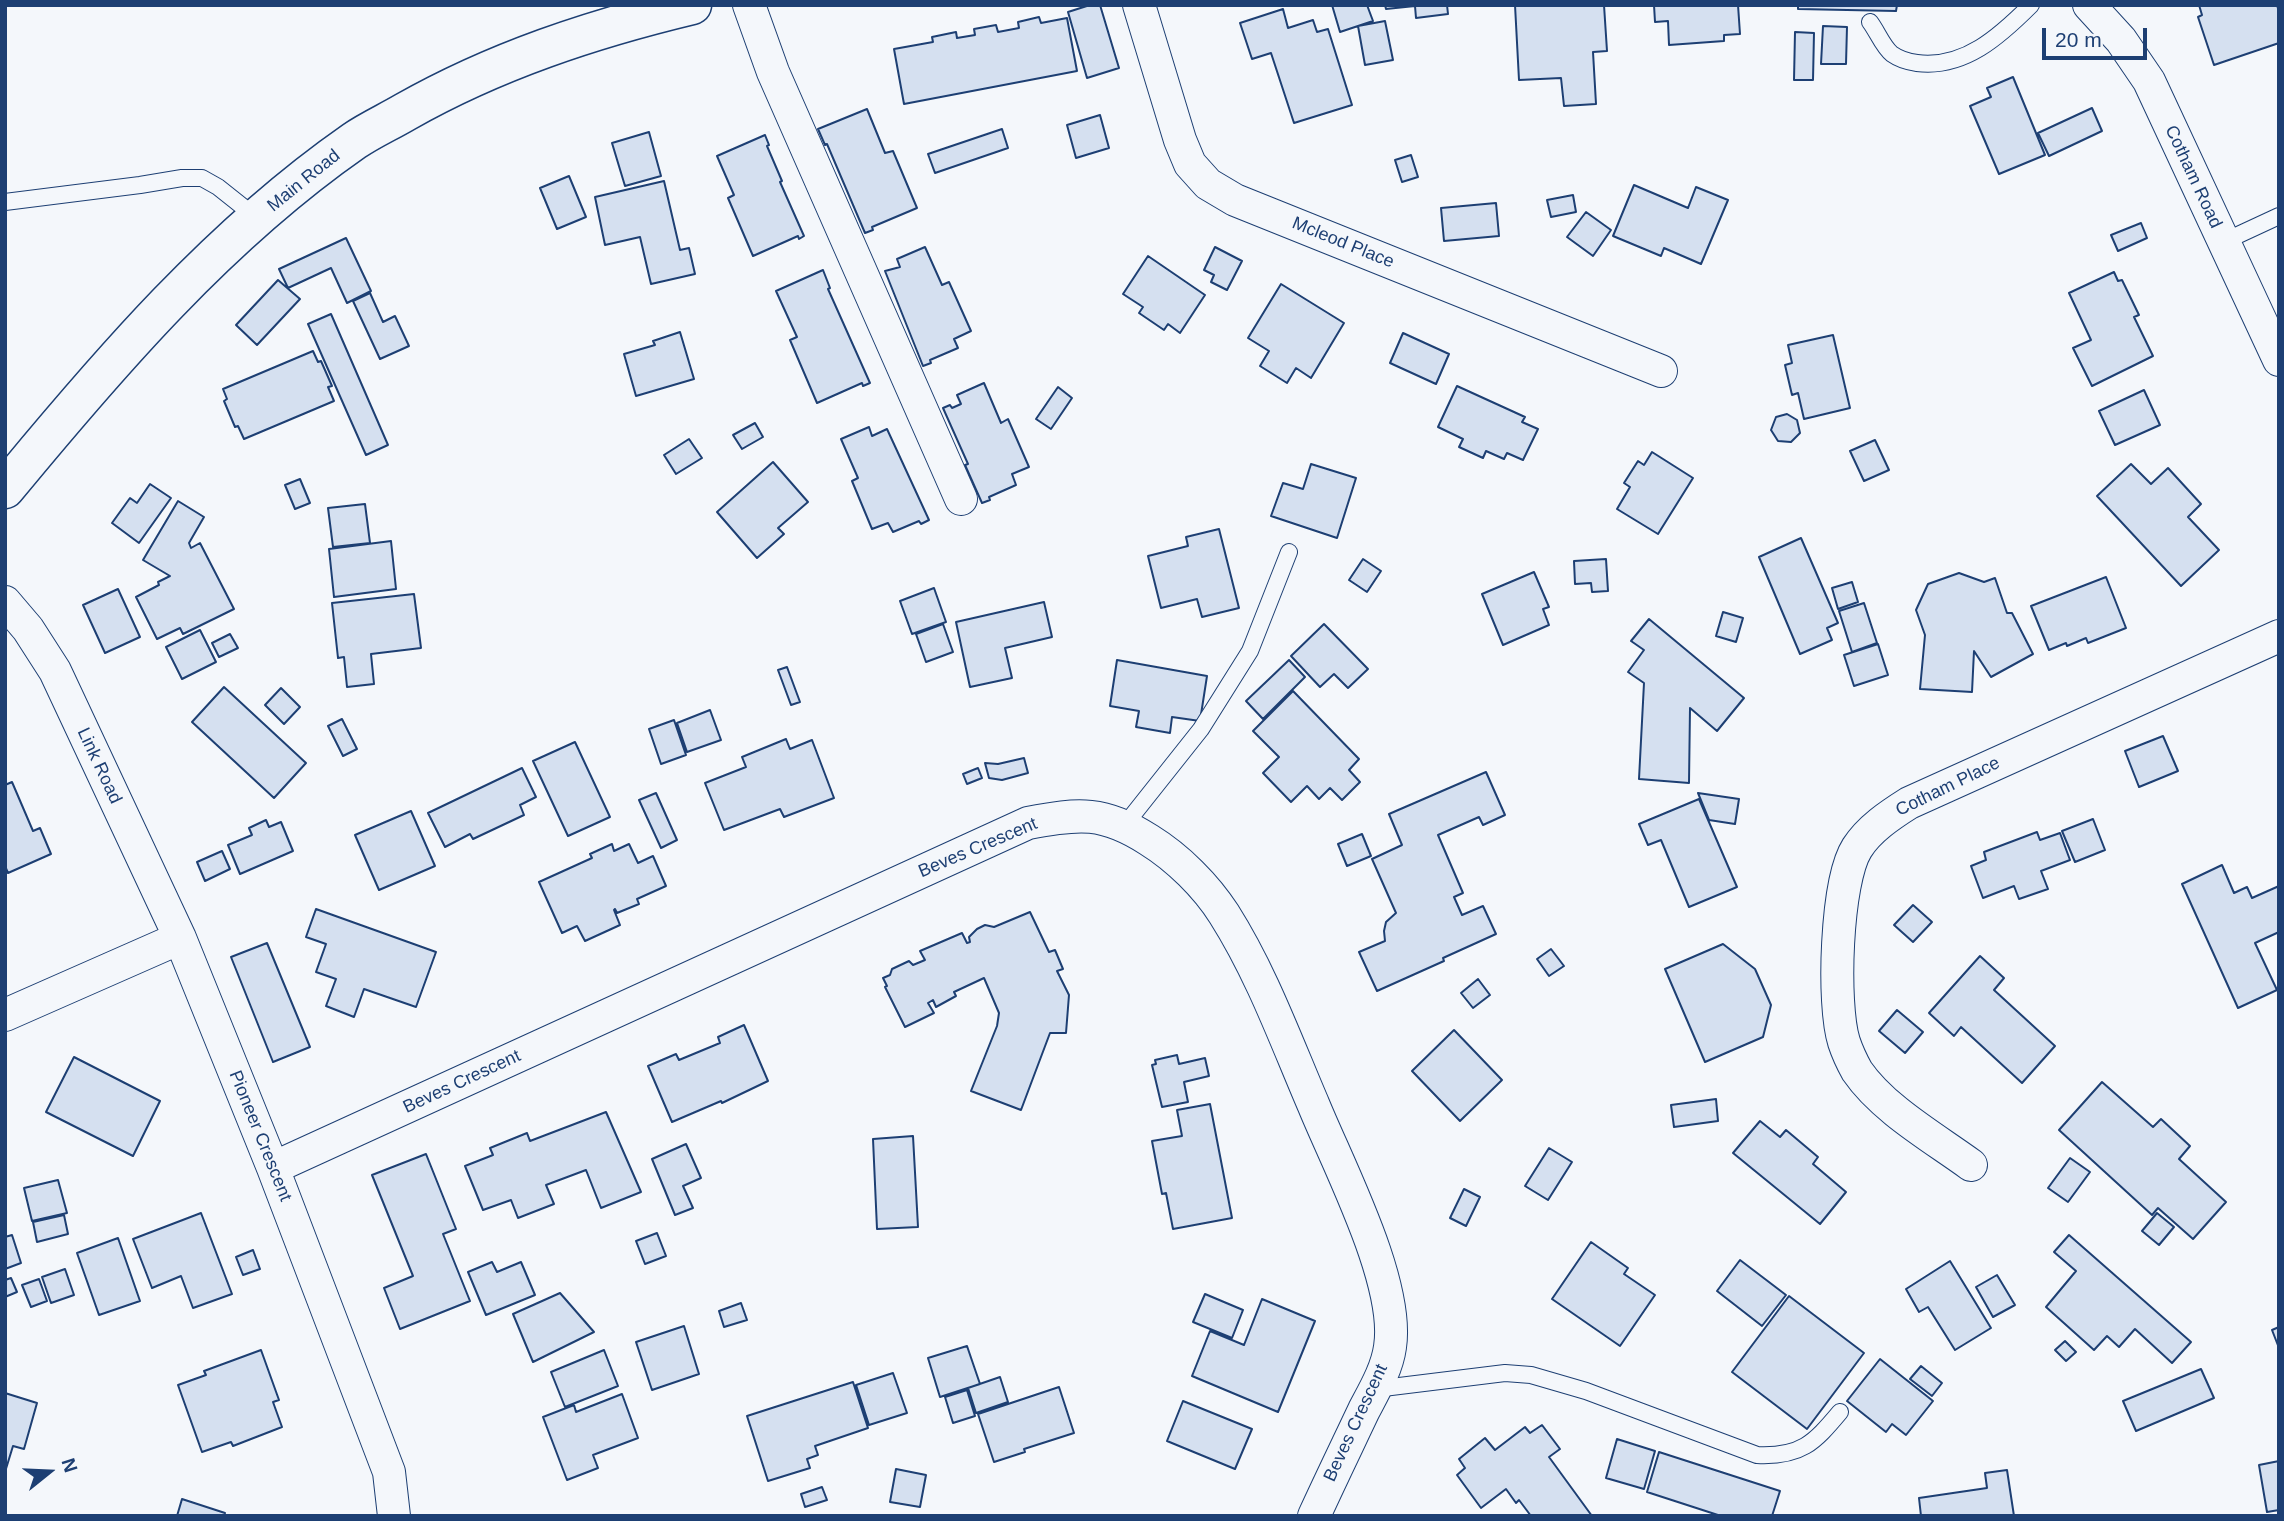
<!DOCTYPE html>
<style>
body{margin:0}
#map{position:relative;width:2284px;height:1521px;overflow:hidden;background:#f4f7fb;font-family:Helvetica,sans-serif}
canvas{display:block}
.frame{position:absolute;inset:0;border:7px solid #1d3f73;pointer-events:none}
.north{position:absolute;left:14px;top:1437px;width:70px;height:70px;-webkit-text-stroke:5px #f4f7fb;paint-order:stroke;rotate:72deg;font-size:19px;font-weight:700;line-height:28px;text-align:center;color:#1d3f73}
.north::after{content:'';display:block;margin:auto;width:24px;height:32px;background:#1d3f73;clip-path:polygon(50% 0,100% 100%,50% 72%,0 100%)}
.scale{position:absolute;left:2042px;top:28px;width:105px;height:32px;box-sizing:border-box;border:4px solid #1d3f73;border-top:0;padding-left:9px;font-size:21px;line-height:24px;white-space:nowrap;color:#1d3f73;-webkit-text-stroke:5px #f4f7fb;paint-order:stroke}
</style>
<div id="map">
<canvas width="2284" height="1521"></canvas>
<div class="frame"></div>
<div class="north">N</div>
<div class="scale">20 m</div>
</div>
<script>
const ctx = document.querySelector('canvas').getContext('2d');
ctx.lineJoin = 'round';
function fill(path, color) { ctx.fillStyle = color; ctx.fill(path, 'evenodd'); }
function trace(path, color, width, dash) { ctx.strokeStyle = color; ctx.lineWidth = width; ctx.lineCap = dash ? 'butt' : 'round'; ctx.setLineDash(dash || []); ctx.stroke(path); }
function write(font, color, halo, rows, align = 'center') {
  ctx.font = font + ' Helvetica,sans-serif'; ctx.lineWidth = 5; ctx.setLineDash([]); ctx.textBaseline = 'middle'; ctx.strokeStyle = halo; ctx.fillStyle = color; for (const [text, x, y, turn = 0] of rows) {
    ctx.save(); ctx.translate(x, y); ctx.rotate((+turn || 0) * Math.PI / 180); ctx.textAlign = isNaN(turn) ? turn : align; if (halo) ctx.strokeText(text, 0, 0); ctx.fillText(text, 0, 0); ctx.restore();
  }
}
const building = new Path2D(`
 M1090,5H1100L1119,68L1087,78L1068,12Z
 M1332,5H1367L1373,21L1340,32Z
 M1385,5H1447L1448,14L1416,18L1415,6L1386,9Z
 M1515,5H1604L1607,51L1593,52L1596,104L1564,106L1561,78L1519,80Z
 M1654,5H1738L1740,34L1724,35V41L1669,45L1668,21L1655,22Z
 M1798,5H1897L1896,11L1798,9Z
 M2199,5H2277L2279,12V43L2214,65L2198,17L2202,15Z
 M1283,9L1288,28L1313,20L1317,32L1328,29L1352,105L1294,123L1271,53L1252,59L1240,23Z
 M1039,17L1041,23L1067,18L1077,71L904,104L894,49L933,42L932,37L956,32L957,38L975,35L974,29L996,25L998,32L1019,28L1018,22Z
 M1385,21L1393,60L1365,65L1358,26Z
 M1823,26L1847,27L1846,64H1821Z
 M1795,32L1814,33L1813,80H1794Z
 M2013,77L2045,155L1999,174L1970,106L1991,97L1987,88Z
 M2092,108L2102,131L2049,156L2038,133Z
 M867,109L885,153L893,151L917,208L872,227L873,230L865,233L827,144L825,145L818,129Z
 M1100,115L1109,148L1076,158L1067,125Z
 M1002,129L1008,148L935,173L928,154Z
 M649,132L661,176L625,186L612,143Z
 M765,135L769,145L767,146L782,181L780,182L804,236L799,239L798,236L753,256L728,198L734,195L717,156Z
 M1411,155L1418,177L1402,182L1395,160Z
 M569,176L586,217L557,229L540,188Z
 M664,181L680,250L689,248L695,274L651,284L640,237L605,245L595,197Z
 M1634,185L1688,208L1696,187L1728,200L1701,264L1664,248L1661,256L1613,236Z
 M1573,195L1576,212L1551,217L1547,200Z
 M1496,203L1499,236L1444,241L1441,208Z
 M1586,212L1611,230L1593,256L1567,237Z
 M2141,223L2147,238L2118,251L2111,235Z
 M346,238L371,291L347,303L331,268L288,288L279,269Z
 M925,247L942,285L949,282L971,331L954,339L958,348L930,360L931,363L923,366L885,271L900,267L897,259Z
 M1215,247L1242,261L1227,290L1211,282L1214,275L1204,270Z
 M1148,256L1205,295L1180,333L1168,324L1164,330L1139,313L1143,307L1123,294Z
 M823,270L830,288L828,289L870,383L863,386L862,383L817,403L790,340L797,337L776,291Z
 M2114,272L2118,281L2122,280L2139,315L2134,317L2153,356L2092,386L2073,348L2091,340L2069,293Z
 M278,280L300,299L257,345L236,325Z
 M1281,284L1344,323L1311,378L1296,368L1287,383L1260,366L1269,351L1248,338Z
 M370,293L383,322L395,316L409,346L380,359L353,301Z
 M331,314L388,445L366,455L308,324Z
 M680,332L694,379L636,396L624,354L655,345L653,341Z
 M1403,333L1449,354L1436,384L1390,363Z
 M1833,335L1850,408L1804,419L1798,393L1792,395L1785,365L1792,363L1788,345Z
 M313,351L318,362L321,361L332,386L328,387L334,401L244,439L238,426L235,427L224,401L227,399L223,389Z
 M984,383L1001,423L1008,419L1029,467L1012,474L1016,485L989,497L990,500L982,503L965,465L968,464L943,408L950,405L952,408L961,404L957,395Z
 M1457,386L1525,417L1522,422L1538,429L1523,460L1507,453L1504,459L1486,451L1483,458L1459,447L1463,439L1438,427Z
 M1058,387L1072,398L1051,429L1036,419Z
 M2144,390L2160,425L2115,445L2099,411Z
 M1787,414L1797,420L1800,433L1791,442L1778,441L1771,430L1776,417Z
 M755,423L763,437L742,449L733,435Z
 M869,427L872,436L887,429L929,520L921,524L919,521L893,532L888,523L872,529L852,481L858,478L841,439Z
 M689,439L702,458L676,474L664,455Z
 M1875,440L1889,470L1864,481L1850,451Z
 M1652,452L1693,478L1658,534L1617,509L1630,487L1624,483L1638,461L1644,465Z
 M773,462L808,502L778,528L784,534L757,558L717,512Z
 M1311,464L1356,478L1337,538L1271,516L1283,483L1303,489Z
 M2131,464L2151,484L2168,468L2201,504L2188,517L2219,550L2181,586L2097,496Z
 M300,479L310,503L295,509L285,485Z
 M150,484L171,498L139,543L112,523L130,498L137,503Z
 M178,501L204,517L189,543L191,548L200,543L234,609L183,634L180,628L157,639L136,597L159,585L158,582L170,576L143,560Z
 M365,504L370,543L333,547L328,508Z
 M1219,529L1239,608L1202,617L1197,599L1161,608L1148,556L1188,546L1186,537Z
 M1801,538L1838,623L1827,628L1832,640L1800,654L1759,557Z
 M391,541L396,589L334,597L329,549Z
 M1363,559L1381,571L1367,592L1349,580Z
 M1606,559L1608,591L1592,592L1591,583L1575,584L1574,561Z
 M1534,572L1549,607L1543,609L1549,625L1503,645L1482,594Z
 M1959,573L1984,582L1995,578L2007,613H2012L2033,654L1991,677L1974,651L1972,692L1920,689L1925,635L1916,610L1928,584Z
 M2106,577L2126,628L2088,643L2086,638L2067,646L2066,643L2049,650L2031,606Z
 M1852,582L1858,602L1838,609L1832,588Z
 M934,588L946,622L912,634L900,601Z
 M118,589L140,637L105,653L83,605Z
 M414,594L421,648L371,654L374,684L347,687L344,657L338,658L332,603Z
 M1044,602L1052,637L1005,648L1012,678L970,687L956,622Z
 M1864,603L1877,643L1852,652L1839,611Z
 M1723,612L1743,618L1736,642L1716,636Z
 M1649,619L1744,698L1717,731L1690,708L1689,783L1639,779L1644,683L1628,672L1644,650L1631,641Z
 M943,624L953,652L926,662L916,634Z
 M1324,624L1368,669L1348,688L1334,674L1320,687L1291,656Z
 M200,630L216,662L182,679L166,647Z
 M230,634L238,648L219,657L212,643Z
 M1878,644L1888,675L1854,686L1844,655Z
 M1117,660L1207,676L1200,721L1172,717L1170,733L1136,727L1139,711L1110,706Z
 M1289,660L1305,677L1263,719L1246,701Z
 M787,667L800,702L791,705L778,670Z
 M224,687L306,763L274,798L192,722Z
 M281,688L300,707L284,724L265,705Z
 M1293,691L1359,759L1349,770L1360,782L1342,800L1330,788L1319,799L1307,786L1291,802L1263,773L1279,757L1253,731Z
 M710,710L721,740L687,752L677,723Z
 M342,719L357,749L343,756L328,726Z
 M674,720L686,755L661,764L649,729Z
 M2163,736L2178,771L2139,787L2125,751Z
 M786,739L790,749L812,740L834,798L784,817L780,809L724,830L705,783L746,767L742,757Z
 M575,742L610,817L568,836L533,761Z
 M1024,758L1028,773L1002,780L989,778L985,763L998,764Z
 M522,768L536,797L520,805L524,815L473,839L470,834L445,847L428,813Z
 M978,768L982,778L967,784L963,774Z
 M1486,772L1505,815L1483,825L1479,817L1438,835L1463,893L1454,897L1462,915L1483,906L1496,934L1443,958L1444,961L1377,991L1359,952L1385,941L1384,931L1386,922L1396,913L1372,859L1402,845L1389,814Z
 M12,782L33,831L40,828L51,854L8,873L5,866V785Z
 M656,793L677,840L661,848L639,800Z
 M1698,793L1739,799L1735,824L1709,820Z
 M1699,799L1737,887L1689,907L1661,840L1648,845L1639,824Z
 M411,811L435,866L379,890L355,835Z
 M2093,819L2105,850L2075,862L2062,831Z
 M266,820L269,827L281,822L293,851L240,874L228,845L252,835L249,828Z
 M2037,832L2040,840L2060,833L2070,860L2041,871L2048,889L2019,899L2014,886L1983,898L1971,866L1986,860L1984,852Z
 M1362,834L1371,856L1347,866L1338,844Z
 M612,844L614,851L629,844L638,863L653,856L666,886L637,899L639,904L617,913L615,909L614,910L620,925L585,941L577,926L562,933L539,882L592,858L590,854Z
 M222,851L230,869L205,881L197,862Z
 M2222,865L2234,893L2247,887L2252,898L2279,886V932L2255,943L2277,990L2238,1008L2182,884Z
 M1913,905L1932,922L1913,942L1894,925Z
 M316,909L436,952L416,1007L364,989L354,1017L326,1006L336,979L316,972L326,944L306,937Z
 M1030,912L1049,952L1055,950L1063,969L1057,971L1069,995L1066,1033H1050L1021,1110L971,1091L997,1026L999,1013L984,978L954,992L956,996L936,1007L933,1000L928,1003L934,1013L905,1027L885,987L887,986L883,978L890,975L892,969L909,961L913,965L925,960L920,951L962,933L967,943L970,942L969,937L977,929L985,925L994,927Z
 M267,943L310,1047L273,1062L231,957Z
 M1723,944L1755,969L1771,1005L1763,1037L1705,1062L1665,969Z
 M1551,949L1564,966L1549,976L1537,959Z
 M1980,956L2004,978L1994,990L2055,1046L2022,1083L1961,1027L1954,1036L1929,1013Z
 M1478,979L1490,995L1473,1008L1461,993Z
 M1897,1010L1923,1032L1905,1053L1879,1031Z
 M744,1025L768,1081L722,1103L721,1101L672,1122L648,1066L676,1054L679,1060L720,1043L718,1037Z
 M1454,1030L1502,1080L1460,1121L1412,1071Z
 M1177,1055L1179,1064L1205,1058L1209,1076L1184,1082L1188,1102L1162,1107L1152,1065L1156,1064L1155,1060Z
 M74,1057L160,1101L133,1156L46,1112Z
 M2102,1082L2153,1127L2161,1119L2190,1146L2179,1159L2226,1202L2193,1239L2158,1208L2152,1215L2059,1130Z
 M1716,1099L1718,1121L1674,1127L1671,1105Z
 M1210,1104L1232,1218L1173,1229L1166,1193L1162,1194L1152,1141L1182,1136L1177,1110Z
 M606,1112L641,1192L601,1208L586,1170L546,1185L554,1204L518,1218L511,1200L483,1210L465,1166L493,1155L490,1148L527,1133L530,1141Z
 M1760,1121L1780,1137L1786,1130L1818,1157L1813,1164L1846,1192L1820,1224L1733,1153Z
 M913,1136L918,1227L877,1229L873,1139Z
 M686,1144L701,1178L683,1186L693,1208L675,1215L652,1159Z
 M1549,1148L1572,1162L1548,1200L1525,1186Z
 M426,1154L456,1229L443,1234L470,1301L400,1329L384,1288L413,1276L372,1175Z
 M2070,1158L2090,1172L2068,1202L2048,1188Z
 M58,1180L67,1213L32,1221L24,1188Z
 M1464,1189L1480,1197L1466,1226L1450,1218Z
 M201,1213L232,1294L193,1308L181,1276L152,1288L133,1239Z
 M2157,1213L2174,1227L2159,1245L2142,1231Z
 M64,1215L68,1234L37,1242L33,1222Z
 M657,1233L666,1256L645,1264L636,1241Z
 M12,1235L21,1263L5,1269V1237Z
 M2069,1235L2191,1342L2172,1363L2135,1329L2119,1347L2107,1336L2094,1350L2046,1307L2076,1271L2054,1252Z
 M118,1238L140,1301L99,1315L77,1253Z
 M1591,1242L1628,1268L1624,1274L1655,1295L1620,1346L1552,1299Z
 M253,1250L260,1269L243,1275L236,1257Z
 M1740,1260L1786,1295L1762,1326L1717,1291Z
 M1950,1261L1991,1328L1955,1350L1928,1307L1919,1312L1906,1289Z
 M492,1262L497,1272L521,1262L535,1295L486,1315L468,1272Z
 M65,1269L74,1295L51,1303L42,1277Z
 M1997,1275L2015,1305L1993,1317L1976,1287Z
 M11,1278L17,1292L5,1297V1280Z
 M39,1279L47,1301L31,1307L22,1285Z
 M560,1293L594,1332L533,1362L513,1314Z
 M1205,1294L1243,1310L1232,1338L1193,1322Z
 M1789,1296L1864,1353L1807,1429L1732,1372Z
 M1262,1299L1315,1321L1278,1412L1192,1376L1210,1331L1244,1345Z
 M741,1303L747,1320L724,1327L719,1311Z
 M684,1326L699,1374L652,1390L636,1342Z
 M2279,1327V1348L2272,1330Z
 M2065,1341L2076,1352L2066,1361L2055,1350Z
 M967,1346L980,1384L940,1397L928,1358Z
 M261,1350L279,1400L273,1402L282,1427L233,1446L231,1442L202,1452L178,1385L206,1375L204,1371Z
 M604,1350L618,1386L565,1407L551,1372Z
 M1880,1359L1933,1401L1906,1435L1892,1424L1886,1432L1847,1401Z
 M1921,1366L1942,1383L1932,1396L1910,1379Z
 M2201,1369L2214,1398L2136,1431L2123,1401Z
 M893,1373L907,1413L869,1425L856,1385Z
 M1000,1377L1008,1402L976,1413L968,1388Z
 M853,1382L868,1428L815,1446L818,1455L807,1459L810,1468L768,1481L747,1416Z
 M1059,1387L1074,1433L1024,1449L1025,1452L994,1462L978,1414Z
 M967,1390L975,1416L953,1423L945,1397Z
 M5,1393L37,1403L24,1449L13,1446L5,1472Z
 M622,1394L638,1438L593,1455L598,1468L567,1480L543,1417L574,1405L576,1412Z
 M1183,1401L1252,1429L1235,1469L1167,1441Z
 M1542,1425L1560,1449L1549,1457L1592,1516H1531L1519,1500L1516,1503L1506,1489L1481,1508L1457,1475L1465,1468L1459,1459L1485,1438L1495,1450L1525,1427L1530,1433Z
 M1617,1439L1655,1451L1644,1489L1606,1478Z
 M1659,1452L1780,1491L1772,1516H1721L1647,1492Z
 M2279,1461V1510L2267,1512L2259,1465Z
 M896,1469L926,1475L920,1507L890,1502Z
 M2007,1470L2014,1516H1921L1919,1498L1987,1488L1985,1473Z
 M822,1487L827,1500L805,1507L801,1494Z
 M182,1499L225,1513L224,1516H177Z`);
const service = new Path2D(`
 M1870,22C1877,31 1883,47 1892,54C1899,59 1909,62 1917,63C1964,69 2000,36 2031,5
 M5,202L140,185L182,178H202L218,187L257,218
 M2223,242L2279,216
 M1124,826L1201,729L1250,651L1289,552
 M1375,1389L1505,1373L1531,1375L1586,1391L1757,1455C1801,1457 1814,1443 1840,1412`);
const minor = new Path2D(`
 M749,5L773,72L961,499
 M1139,5L1180,140L1190,164L1208,184L1235,200L1661,371
 M2089,5L2121,40L2149,81L2279,360
 M5,602L28,629L55,671L180,938L273,1168L389,1472L394,1516
 M5,1015L180,938
 M1971,1165C1934,1138 1883,1109 1857,1071C1852,1062 1847,1051 1844,1042C1832,1004 1836,881 1857,848C1869,829 1890,815 1909,803L2279,636
 M273,1168L1028,823C1079,813 1104,811 1149,840C1178,858 1206,886 1224,914C1262,974 1286,1041 1314,1106C1339,1167 1400,1283 1390,1347C1387,1369 1374,1391 1364,1410C1347,1446 1330,1481 1314,1516`);
const secondary = new Path2D(`
 M5,489C109,363 219,235 354,141C370,130 388,122 405,112C495,61 592,29 692,5`);
const streetNames = [
 ["Cotham Road",2193,177,65],
 ["Main Road",304,181,-39],
 ["Mcleod Place",1343,243,22],
 ["Link Road",99,766,65],
 ["Cotham Place",1948,787,-26],
 ["Beves Crescent",978,848,-23],
 ["Beves Crescent",462,1082,-25],
 ["Pioneer Crescent",260,1136,68],
 ["Beves Crescent",1356,1423,-65]
];
fill(building, '#d5e0f0');
trace(building, '#1d3f73', 2);
trace(service, '#1d3f73', 18);
trace(minor, '#1d3f73', 34);
trace(secondary, '#1d3f73', 41);
trace(service, '#f4f7fb', 16);
trace(minor, '#f4f7fb', 32);
trace(secondary, '#f4f7fb', 38);
write('18px', '#1d3f73', '#f4f7fb', streetNames);
</script>
